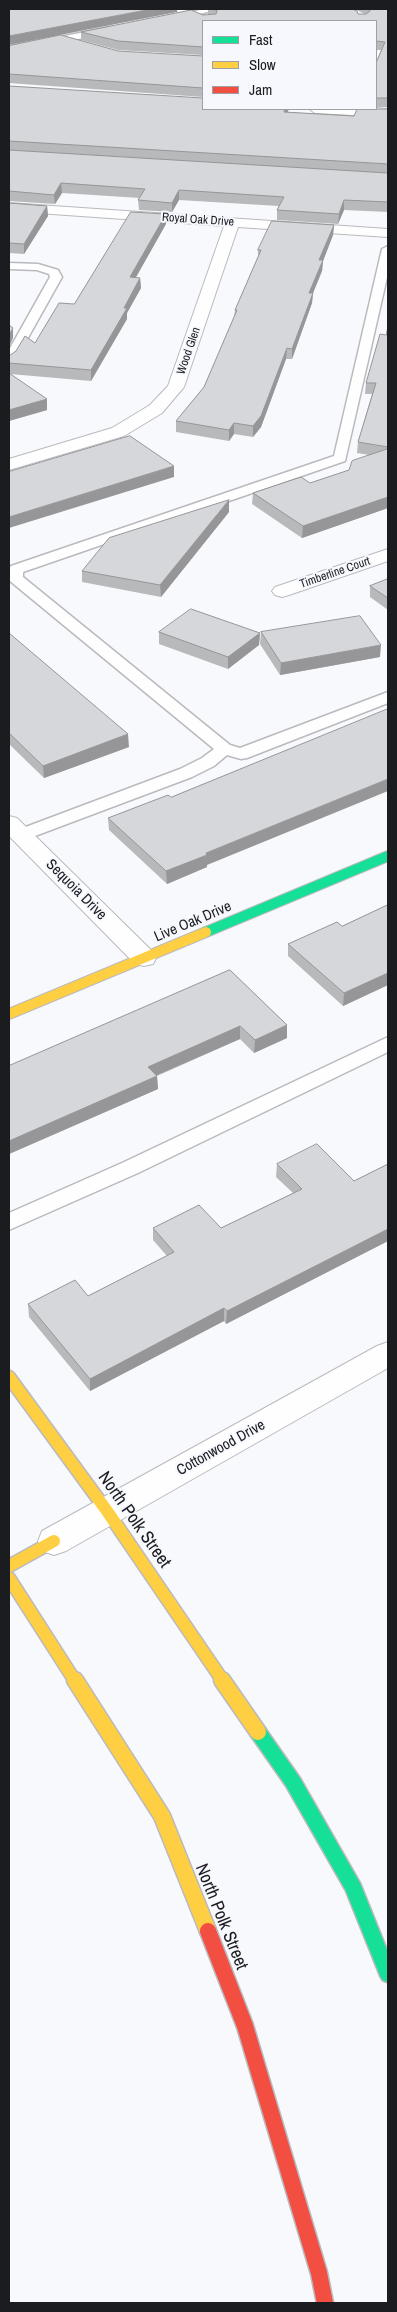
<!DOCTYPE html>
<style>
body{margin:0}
#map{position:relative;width:397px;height:2312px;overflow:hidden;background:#f8f9fd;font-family:"Archivo Narrow",sans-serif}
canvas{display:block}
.frame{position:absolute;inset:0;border:10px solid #1b1c1f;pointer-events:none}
.legend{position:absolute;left:202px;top:20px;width:175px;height:90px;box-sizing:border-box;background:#f7f8fe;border:1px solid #9fa0a5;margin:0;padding:6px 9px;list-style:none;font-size:15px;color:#1b1c1f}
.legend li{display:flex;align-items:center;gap:10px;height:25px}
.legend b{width:25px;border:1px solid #9fa0a5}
</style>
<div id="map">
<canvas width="397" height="2312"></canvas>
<div class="frame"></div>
<ul class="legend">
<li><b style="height:6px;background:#16e098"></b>Fast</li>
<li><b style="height:6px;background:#ffcf43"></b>Slow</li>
<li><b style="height:6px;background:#f24e42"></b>Jam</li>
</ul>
</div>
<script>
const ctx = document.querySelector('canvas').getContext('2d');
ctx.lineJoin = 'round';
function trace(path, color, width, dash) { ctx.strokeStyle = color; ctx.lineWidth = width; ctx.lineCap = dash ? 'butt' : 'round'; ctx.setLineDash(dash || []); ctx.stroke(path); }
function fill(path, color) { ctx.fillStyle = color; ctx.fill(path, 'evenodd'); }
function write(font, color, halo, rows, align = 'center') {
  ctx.font = font + ' "Archivo Narrow",sans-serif'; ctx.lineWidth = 4; ctx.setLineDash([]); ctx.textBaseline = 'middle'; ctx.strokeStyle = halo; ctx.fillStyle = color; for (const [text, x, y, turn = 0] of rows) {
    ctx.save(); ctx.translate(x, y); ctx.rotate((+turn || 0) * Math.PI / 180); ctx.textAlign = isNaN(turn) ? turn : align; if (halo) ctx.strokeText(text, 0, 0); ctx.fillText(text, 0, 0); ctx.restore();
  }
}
const lane = new Path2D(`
 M204,9H220L170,21L166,18Z
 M110,27L113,28V32L9,53V47Z
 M388,246V273L345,461L23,572V577L230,745L240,748L388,692V703L247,758L241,759L227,755L214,766L192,777L27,839H15L12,835L15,831L180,769L202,758L214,749L10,581L9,569L11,566L334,456L382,249Z
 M9,263L38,264L58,270L62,277L15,361L9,365V350L50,277L49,274L37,270L9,269Z
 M388,1037V1052L138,1173L9,1230V1213L122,1163Z`);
const street = new Path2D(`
 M175,9H189L216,21L203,22L176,11Z
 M376,108L388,109V117L315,113L309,109Z
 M9,203L388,229V237L238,227L184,387L162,413L124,436L9,470V459L112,428L150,405L168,386L224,226L9,211Z
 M388,549V561L289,595L282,597L275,595L272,591L275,587Z
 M9,816L17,818L153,952L156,958L153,964L144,966L135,964L9,836Z
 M388,1342V1368L66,1551L54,1555L42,1551L38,1541L42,1531L377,1346Z`);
const fastFar1 = new Path2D(`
 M206,932L388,856`);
const fast = new Path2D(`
 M258,1732L293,1782L353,1887L388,1974`);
const slowFar2 = new Path2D(`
 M9,1014L206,932`);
const slowFar1 = new Path2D(`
 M9,1377L107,1511L223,1681
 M9,1566L54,1541
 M9,1578L75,1681`);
const slow = new Path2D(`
 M75,1680L162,1816L208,1931
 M222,1680L258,1732`);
const jam = new Path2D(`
 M208,1931L245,2026L319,2273L325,2303`);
const wall = new Path2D(`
 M208,9H352L358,14H365L354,9H388V108V107H376V63L381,50H376V21H203V56V55L118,50L81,40V32L208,15Z
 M9,46L203,56V97L9,83Z
 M9,86L288,112L354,116L388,109V212L344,210L338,224L277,220V210L279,206L179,200L172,212L139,210L138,200L140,198L62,193L55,204L9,201Z
 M9,203L47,206L48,216L24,254L9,253Z
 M166,224L135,278H140L141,288L127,313V319L91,381L10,374L47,410L9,421V356L35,343Z
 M334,225L333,235L323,261L322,271L313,293L312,303L292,359H286L261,427L253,437L234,434L229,441L176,432V421L204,387L234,317L235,310L258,257V250Z
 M388,326V508L302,538L252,504L253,493L310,483L349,470L369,455L357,453L358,442L372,394H365L366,383L386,335Z
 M229,512L161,597L82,582V571Z
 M388,579V610L370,597V586Z
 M159,632L260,633L259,645L228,669L159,644Z
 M261,632L380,657L280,675L260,644Z
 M9,633L129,747L44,778L9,744Z
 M108,818L207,865V867L167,884L109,830Z
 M388,905V985L343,1006L288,956V944L342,926Z
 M230,970L287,1025V1038L254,1053L240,1039L157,1076L158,1089L9,1154V1066Z
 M277,1164L354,1181L388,1164V1241L226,1324L224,1321L90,1391L29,1317L28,1304L88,1296L167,1256L153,1240V1228H221L293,1193L276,1177Z`);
const shadedWall = new Path2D(`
 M152,9H177V12L9,45V36Z
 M285,109H289L284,121V112Z
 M61,183L62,193L55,204L54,195Z
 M179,190V200L172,212V203Z
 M344,200V210L338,224L339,214Z
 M47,206L48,216L24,254V244Z
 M166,214V224L130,288V277Z
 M334,225L333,235L323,261L322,271L313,293L312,303L292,359V349L319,260Z
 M140,278L141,288L127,313V319L91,381V370Z
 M13,328V338L9,347V335Z
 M287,348L286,359L261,427L253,437V426Z
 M47,399V410L9,421V410Z
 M234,423V434L229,441V430Z
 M174,466V477L9,528V517Z
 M388,497V508L302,538L303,526Z
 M229,500V512L161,597L160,585Z
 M260,633L259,645L228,669V657Z
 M381,645L380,657L280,675L281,663Z
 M128,734L129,747L44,778L43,766Z
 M388,779V791L207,865V867L167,884L166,871L206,853Z
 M388,966V985L343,1006L344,993Z
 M287,1025V1038L254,1053L255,1040Z
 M240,1026V1039L148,1079V1067Z
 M157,1076L158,1089L9,1154V1141Z
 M388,1229V1241L226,1324L227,1311Z
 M224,1308V1321L90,1391V1379Z`);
const building = new Path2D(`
 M9,9H152L9,36Z
 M212,9H352L357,11L358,14H366L370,11V9H388V98H376V63L385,42L376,41V21H203V47L118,41L81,32L191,10L203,15L216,14L217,11Z
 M61,35L118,51L203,56V88L9,74V46Z
 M9,86L203,98V109H285L284,112L354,116L357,109H388V116L387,118H388V164L9,141Z
 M9,150L388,173V202L344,200L339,214L277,210L284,197L179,190L172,203L138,200L145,189L61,183L54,195L9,191Z
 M9,203L47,206L24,244L9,243Z
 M131,212L166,214L130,277L140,278L124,308H127L91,370L9,363V356L16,351L25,336L35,343L59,303L74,304Z
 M272,221L334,225L319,260H323L309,293H313L292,349L287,348L261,416L253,426L234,423L229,430L176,421L204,387L237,310H235L261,250H258Z
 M9,325L13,328L9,335Z
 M388,326V447L358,442L376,383H366L380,334L386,335Z
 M9,373L47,399L9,410Z
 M130,436L174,466L9,517V472Z
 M388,449V497L303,526L253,493L301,477L310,483L349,470L352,461Z
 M229,500L160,585L82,571L109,538Z
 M388,579V598L370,586Z
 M191,609L260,633L228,657L159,632Z
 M360,616L381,645L281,663L261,632Z
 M9,633L128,734L43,766L9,733Z
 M388,709V779L206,853L207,855L166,871L108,818L168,795L171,797Z
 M388,905V973L344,993L288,944L337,922L342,926Z
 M230,970L287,1025L255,1040L240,1026L148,1067L157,1076L9,1141V1066Z
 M317,1144L354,1181L388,1164V1229L227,1311L224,1308L90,1379L28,1304L75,1280L88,1296L174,1252L153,1228L199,1205L221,1228L302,1189L277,1164Z`);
const farStreetnames = [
 ["Royal Oak Drive",198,220,4],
 ["Wood Glen",189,351,-71],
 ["Timberline Court",335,573,-19]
];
const streetNames = [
 ["Sequoia Drive",76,890,45],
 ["Live Oak Drive",193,922,-23],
 ["Cottonwood Drive",221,1448,-29]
];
const nearStreetnames = [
 ["North Polk Street",134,1520,55],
 ["North Polk Street",221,1917,68]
];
trace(lane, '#bababe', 3);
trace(street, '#bababe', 2);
trace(fastFar1, '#bababe', 12);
trace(fast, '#bababe', 19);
trace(slowFar2, '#bababe', 12);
trace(slowFar1, '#bababe', 15);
trace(slow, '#bababe', 19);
trace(jam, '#bababe', 19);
fill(lane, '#fefeff');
fill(street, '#fefeff');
trace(fastFar1, '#16e098', 10);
trace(fast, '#16e098', 16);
trace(slowFar2, '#ffcf43', 10);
trace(slowFar1, '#ffcf43', 12);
trace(slow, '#ffcf43', 16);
trace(jam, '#f24e42', 16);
fill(wall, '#b8b9bb');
fill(shadedWall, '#969699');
fill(building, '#d6d7da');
trace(building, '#969699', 1);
write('12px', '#1b1c1f', '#f7f8fe', farStreetnames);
write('15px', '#1b1c1f', '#f7f8fe', streetNames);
write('18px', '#1b1c1f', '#f7f8fe', nearStreetnames);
</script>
